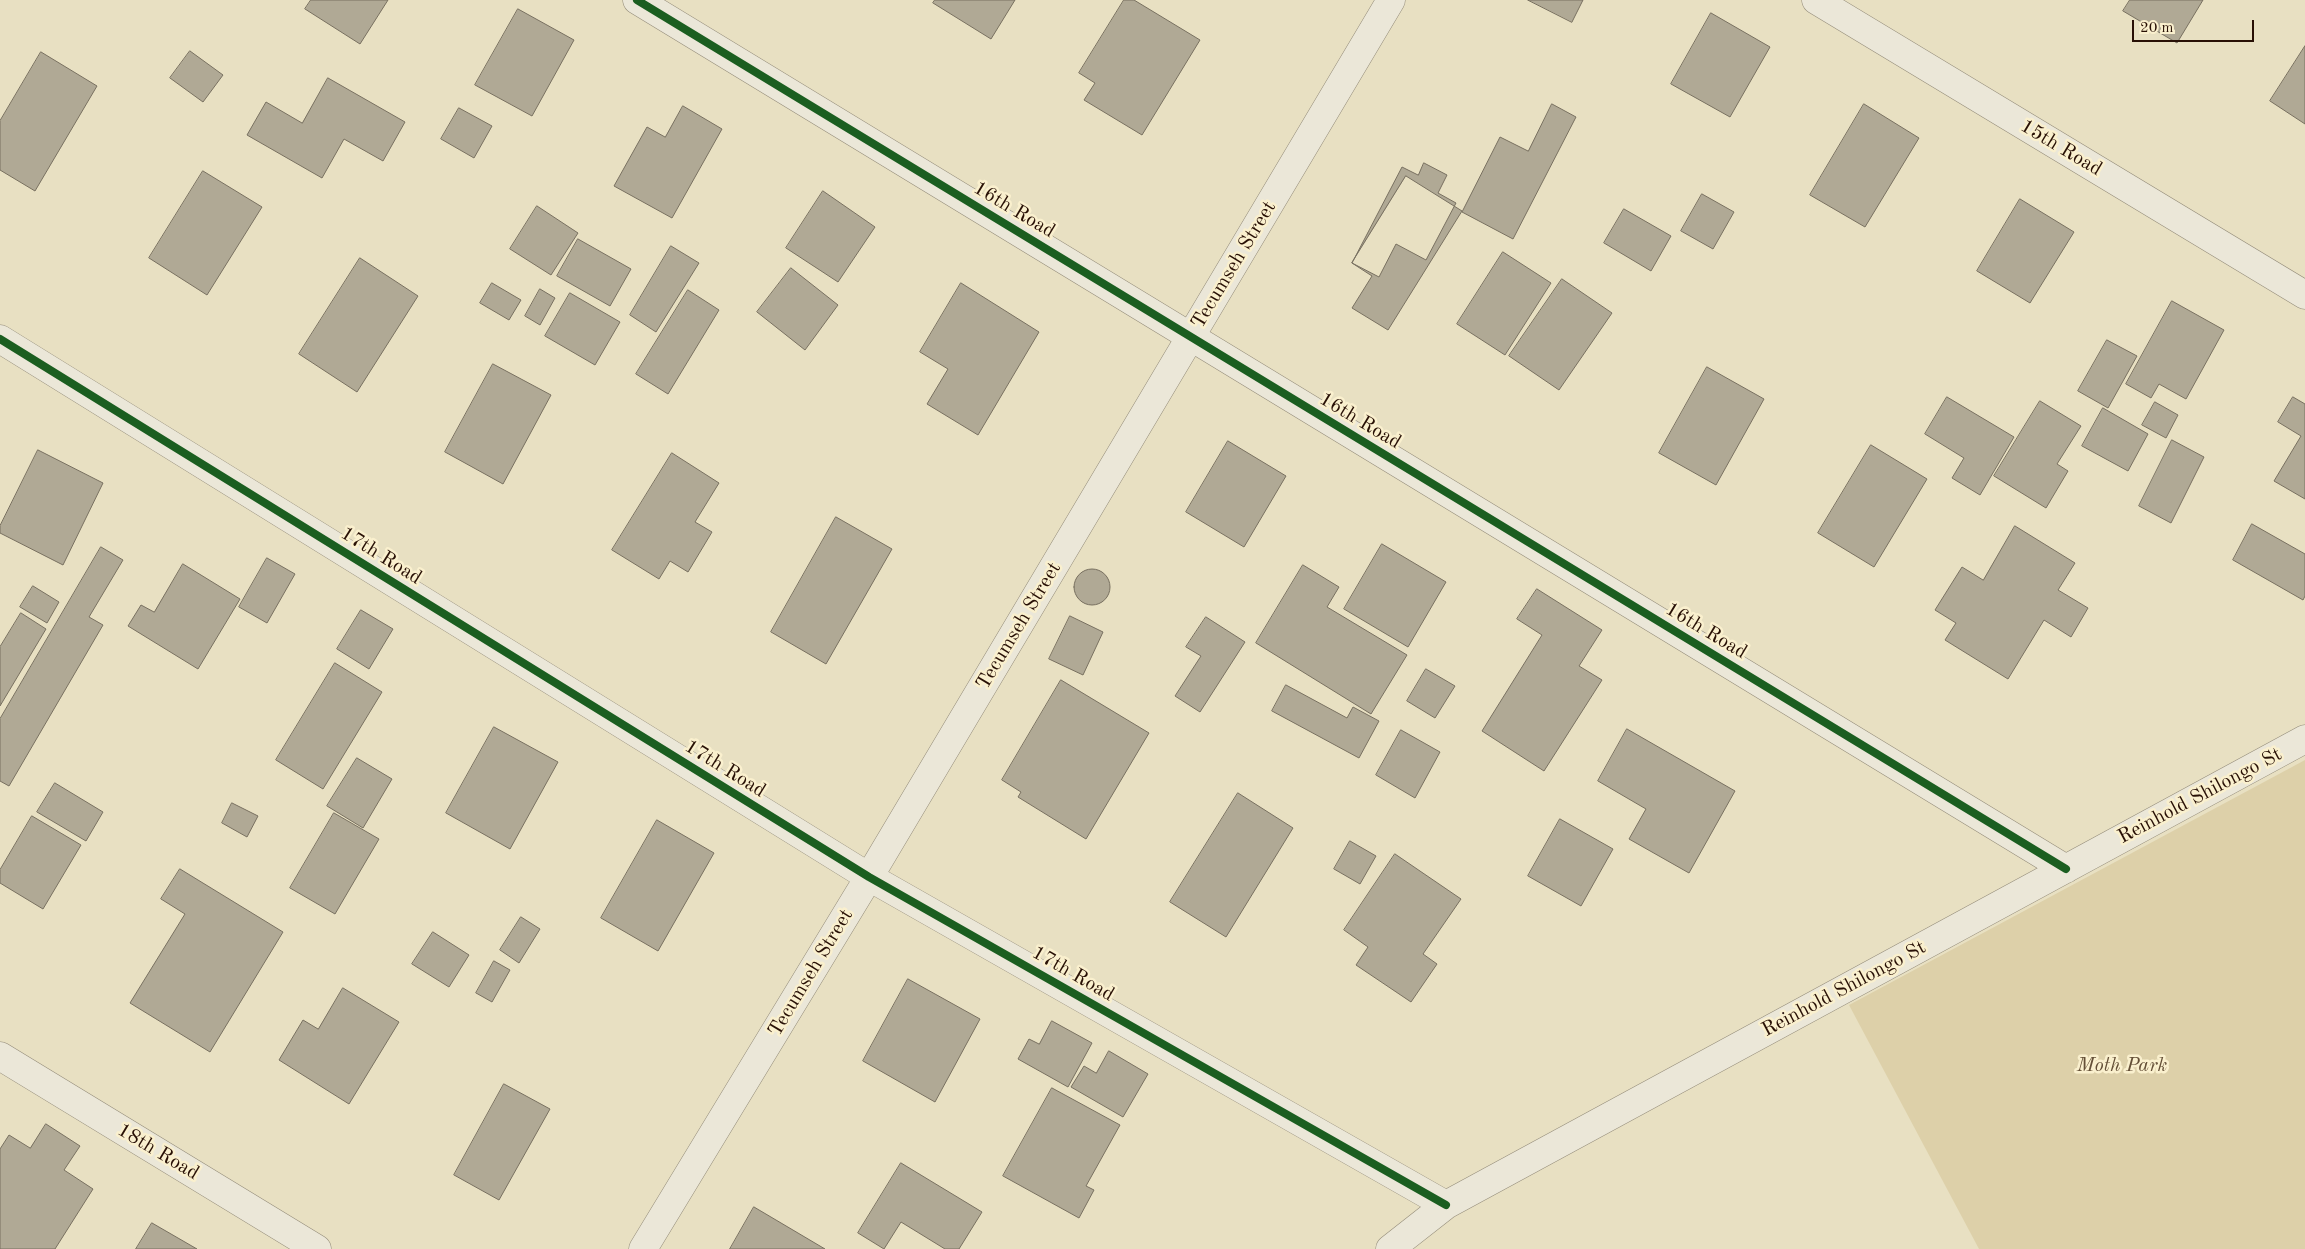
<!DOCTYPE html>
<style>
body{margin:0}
#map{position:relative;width:2305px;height:1249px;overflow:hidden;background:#e8e0c2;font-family:"Old Standard TT",serif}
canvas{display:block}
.scale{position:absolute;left:2132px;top:20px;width:122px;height:22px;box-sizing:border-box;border:2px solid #281005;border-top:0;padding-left:6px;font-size:15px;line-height:18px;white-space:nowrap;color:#281005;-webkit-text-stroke:4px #faf0ce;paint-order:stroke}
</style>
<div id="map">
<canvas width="2305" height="1249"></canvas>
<div class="scale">20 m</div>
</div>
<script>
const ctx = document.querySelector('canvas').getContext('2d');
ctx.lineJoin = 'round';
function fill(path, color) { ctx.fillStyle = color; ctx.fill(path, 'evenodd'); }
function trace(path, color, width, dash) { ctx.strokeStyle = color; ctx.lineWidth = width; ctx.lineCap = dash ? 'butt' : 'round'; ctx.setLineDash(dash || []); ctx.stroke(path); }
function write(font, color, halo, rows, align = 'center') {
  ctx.font = font + ' "Old Standard TT",serif'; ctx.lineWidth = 5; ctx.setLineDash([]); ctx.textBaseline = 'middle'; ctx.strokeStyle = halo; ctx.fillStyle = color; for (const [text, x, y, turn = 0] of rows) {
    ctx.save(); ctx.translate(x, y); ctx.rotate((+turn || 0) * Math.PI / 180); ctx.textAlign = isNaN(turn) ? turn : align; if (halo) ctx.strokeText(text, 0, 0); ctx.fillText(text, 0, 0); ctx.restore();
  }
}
const green = new Path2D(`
 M2305,760V1249H1979L1849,1005Z`);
const building = new Path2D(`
 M311,0H388L360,44L305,9Z
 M935,0H1015L991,39L933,3Z
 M1124,0H1134L1200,40L1142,135L1084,100L1095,83L1079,73Z
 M1528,0H1583L1572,22Z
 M2130,0H2203L2177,43L2123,11Z
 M518,9L574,40L532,116L475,85Z
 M1711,13L1770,47L1730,117L1671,84Z
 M2305,46V124L2270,101Z
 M190,51L223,75L203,102L170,78Z
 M41,52L97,86L35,191L0,170V121Z
 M328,78L405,122L383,161L344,139L322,178L247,135L266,102L302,123Z
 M1552,104L1576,117L1513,239L1462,212L1500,137L1528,151Z
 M1864,104L1919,138L1865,227L1810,195Z
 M683,106L722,129L672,218L614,186L647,127L665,137Z
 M459,108L492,126L474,158L441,139Z
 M1424,163L1447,175L1438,193L1456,203L1426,260L1396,244L1379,277L1352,263L1402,167L1418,175Z
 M203,171L262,207L207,295L149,258Z
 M1406,176L1462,211L1388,330L1352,308L1372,276L1352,263Z
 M823,191L875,227L838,282L786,248Z
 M1702,194L1734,212L1713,249L1681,231Z
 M2020,199L2074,232L2030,303L1977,271Z
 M537,206L578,233L551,275L510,249Z
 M1624,209L1671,236L1651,271L1604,243Z
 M578,239L631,269L610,306L557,276Z
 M671,246L699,263L656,332L630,315Z
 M1503,252L1551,283L1505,355L1457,324Z
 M360,258L418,296L357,392L299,354Z
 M791,268L838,305L805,350L757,312Z
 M1562,279L1612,313L1559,390L1509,356Z
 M492,283L521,300L509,320L480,303Z
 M961,283L1039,332L978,435L927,404L948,369L920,352Z
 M540,289L555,298L540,325L525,316Z
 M688,290L719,310L668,394L636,374Z
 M570,293L620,322L595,365L545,336Z
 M2172,301L2224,330L2186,399L2159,384L2151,398L2126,384Z
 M2107,340L2137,356L2108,408L2078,391Z
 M493,364L551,395L503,484L445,452Z
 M1707,367L1764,399L1716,485L1659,453Z
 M1947,397L2014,437L1980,495L1952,478L1964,458L1925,434Z
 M2293,397L2305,404V499L2274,481L2301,436L2278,422Z
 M2040,401L2081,426L2057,464L2068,471L2046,508L1994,476Z
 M2155,402L2178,415L2166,438L2142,425Z
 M2103,408L2148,434L2128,471L2082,446Z
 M2172,440L2204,457L2171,523L2139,506Z
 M1228,441L1286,476L1244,547L1186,512Z
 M1871,445L1927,479L1874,567L1818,533Z
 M38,450L103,483L63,565L0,533V526Z
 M672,453L719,483L695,522L712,532L688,572L670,561L659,579L612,550Z
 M836,517L892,549L826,664L771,632Z
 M2252,524L2305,554V596L2303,600L2233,560Z
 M2015,526L2075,563L2058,590L2088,608L2071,637L2044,620L2008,679L1945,640L1956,623L1935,610L1962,567L1983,580Z
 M1382,544L1446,582L1408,647L1344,609Z
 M101,547L123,560L89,617L103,625L9,786L0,781V719Z
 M267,558L295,574L267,623L239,607Z
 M183,564L240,599L198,669L128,626L141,605L154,612Z
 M1303,565L1339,587L1327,607L1407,655L1371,714L1256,643Z
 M1074 587a18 18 0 1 1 36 0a18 18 0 1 1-36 0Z
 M33,586L59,602L47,623L20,607Z
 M1537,589L1602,630L1579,666L1602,680L1544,771L1482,731L1542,635L1517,619Z
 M361,610L393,629L369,669L337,649Z
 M21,613L46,629L0,706V647Z
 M1070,616L1103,632L1083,675L1049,659Z
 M1206,617L1245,642L1200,712L1175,696L1201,656L1186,647Z
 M335,663L382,692L323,789L276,760Z
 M1426,669L1455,686L1435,718L1407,701Z
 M1061,680L1149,733L1086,839L1018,797L1021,792L1002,780Z
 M1286,685L1347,718L1353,707L1379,721L1359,758L1272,711Z
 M494,727L558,762L510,849L446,813Z
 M1627,729L1735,791L1689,873L1629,839L1646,809L1598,781Z
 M1401,730L1440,752L1415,798L1376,775Z
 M357,758L392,779L363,828L327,806Z
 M55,783L103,812L86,841L37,812Z
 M1238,793L1293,828L1226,937L1170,902Z
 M232,803L258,816L247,837L222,823Z
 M334,813L379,839L335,914L290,888Z
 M32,816L81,845L43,909L0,883V870Z
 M1560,819L1613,849L1581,906L1528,876Z
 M657,820L714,853L658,951L601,918Z
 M1350,841L1376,856L1360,884L1334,869Z
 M1395,854L1461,899L1423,954L1437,964L1411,1002L1356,965L1368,947L1344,930Z
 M180,869L283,932L210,1052L130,1003L185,914L161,899Z
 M521,917L540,929L519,963L500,950Z
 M433,932L469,955L449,987L412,964Z
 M494,961L510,970L492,1002L476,993Z
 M908,979L980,1019L935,1102L863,1061Z
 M343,988L399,1022L349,1104L279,1060L303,1020L318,1029Z
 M1052,1021L1092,1043L1068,1087L1018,1059L1029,1039L1039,1044Z
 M1109,1051L1148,1074L1123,1117L1071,1087L1084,1066L1096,1073Z
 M504,1084L550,1109L499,1200L454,1175Z
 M1052,1088L1120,1125L1086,1186L1094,1190L1079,1218L1003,1176Z
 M46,1124L80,1146L64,1170L93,1189L55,1249H0V1149L9,1135L30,1148Z
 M901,1163L982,1212L959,1249H945L901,1222L884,1249L858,1233Z
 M754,1207L825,1249H730Z
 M152,1223L197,1249H136Z`);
const street = new Path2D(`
 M637,0L2066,869
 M1816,0L2305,295
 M0,339L869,877L1446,1205
 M0,1056L317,1249
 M643,1249L869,877L1391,0
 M1390,1249L1446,1205L2305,739`);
const cycleway = new Path2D(`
 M637,0L2066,869
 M0,339L869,877L1446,1205`);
const streetNames = [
 ["15th Road",2061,148,31],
 ["16th Road",1014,210,31],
 ["Tecumseh Street",1234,265,-59],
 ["16th Road",1360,421,31],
 ["17th Road",381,556,32],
 ["Tecumseh Street",1019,626,-59],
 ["16th Road",1706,631,31],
 ["17th Road",725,769,32],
 ["Reinhold Shilongo St",2200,796,-28],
 ["Tecumseh Street",811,973,-59],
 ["17th Road",1073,974,30],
 ["Reinhold Shilongo St",1844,989,-28],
 ["18th Road",158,1152,31]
];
const parkNames = [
 ["Moth Park",2122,1066]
];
fill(green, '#ddd0a9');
fill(building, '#b0a995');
trace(building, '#787060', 1);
trace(street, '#938b79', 29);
trace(street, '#ebe7d8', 28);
trace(cycleway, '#1b5e20', 8);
write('20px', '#281005', '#faf0ce', streetNames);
write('italic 20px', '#644f37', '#faf0ce', parkNames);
</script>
